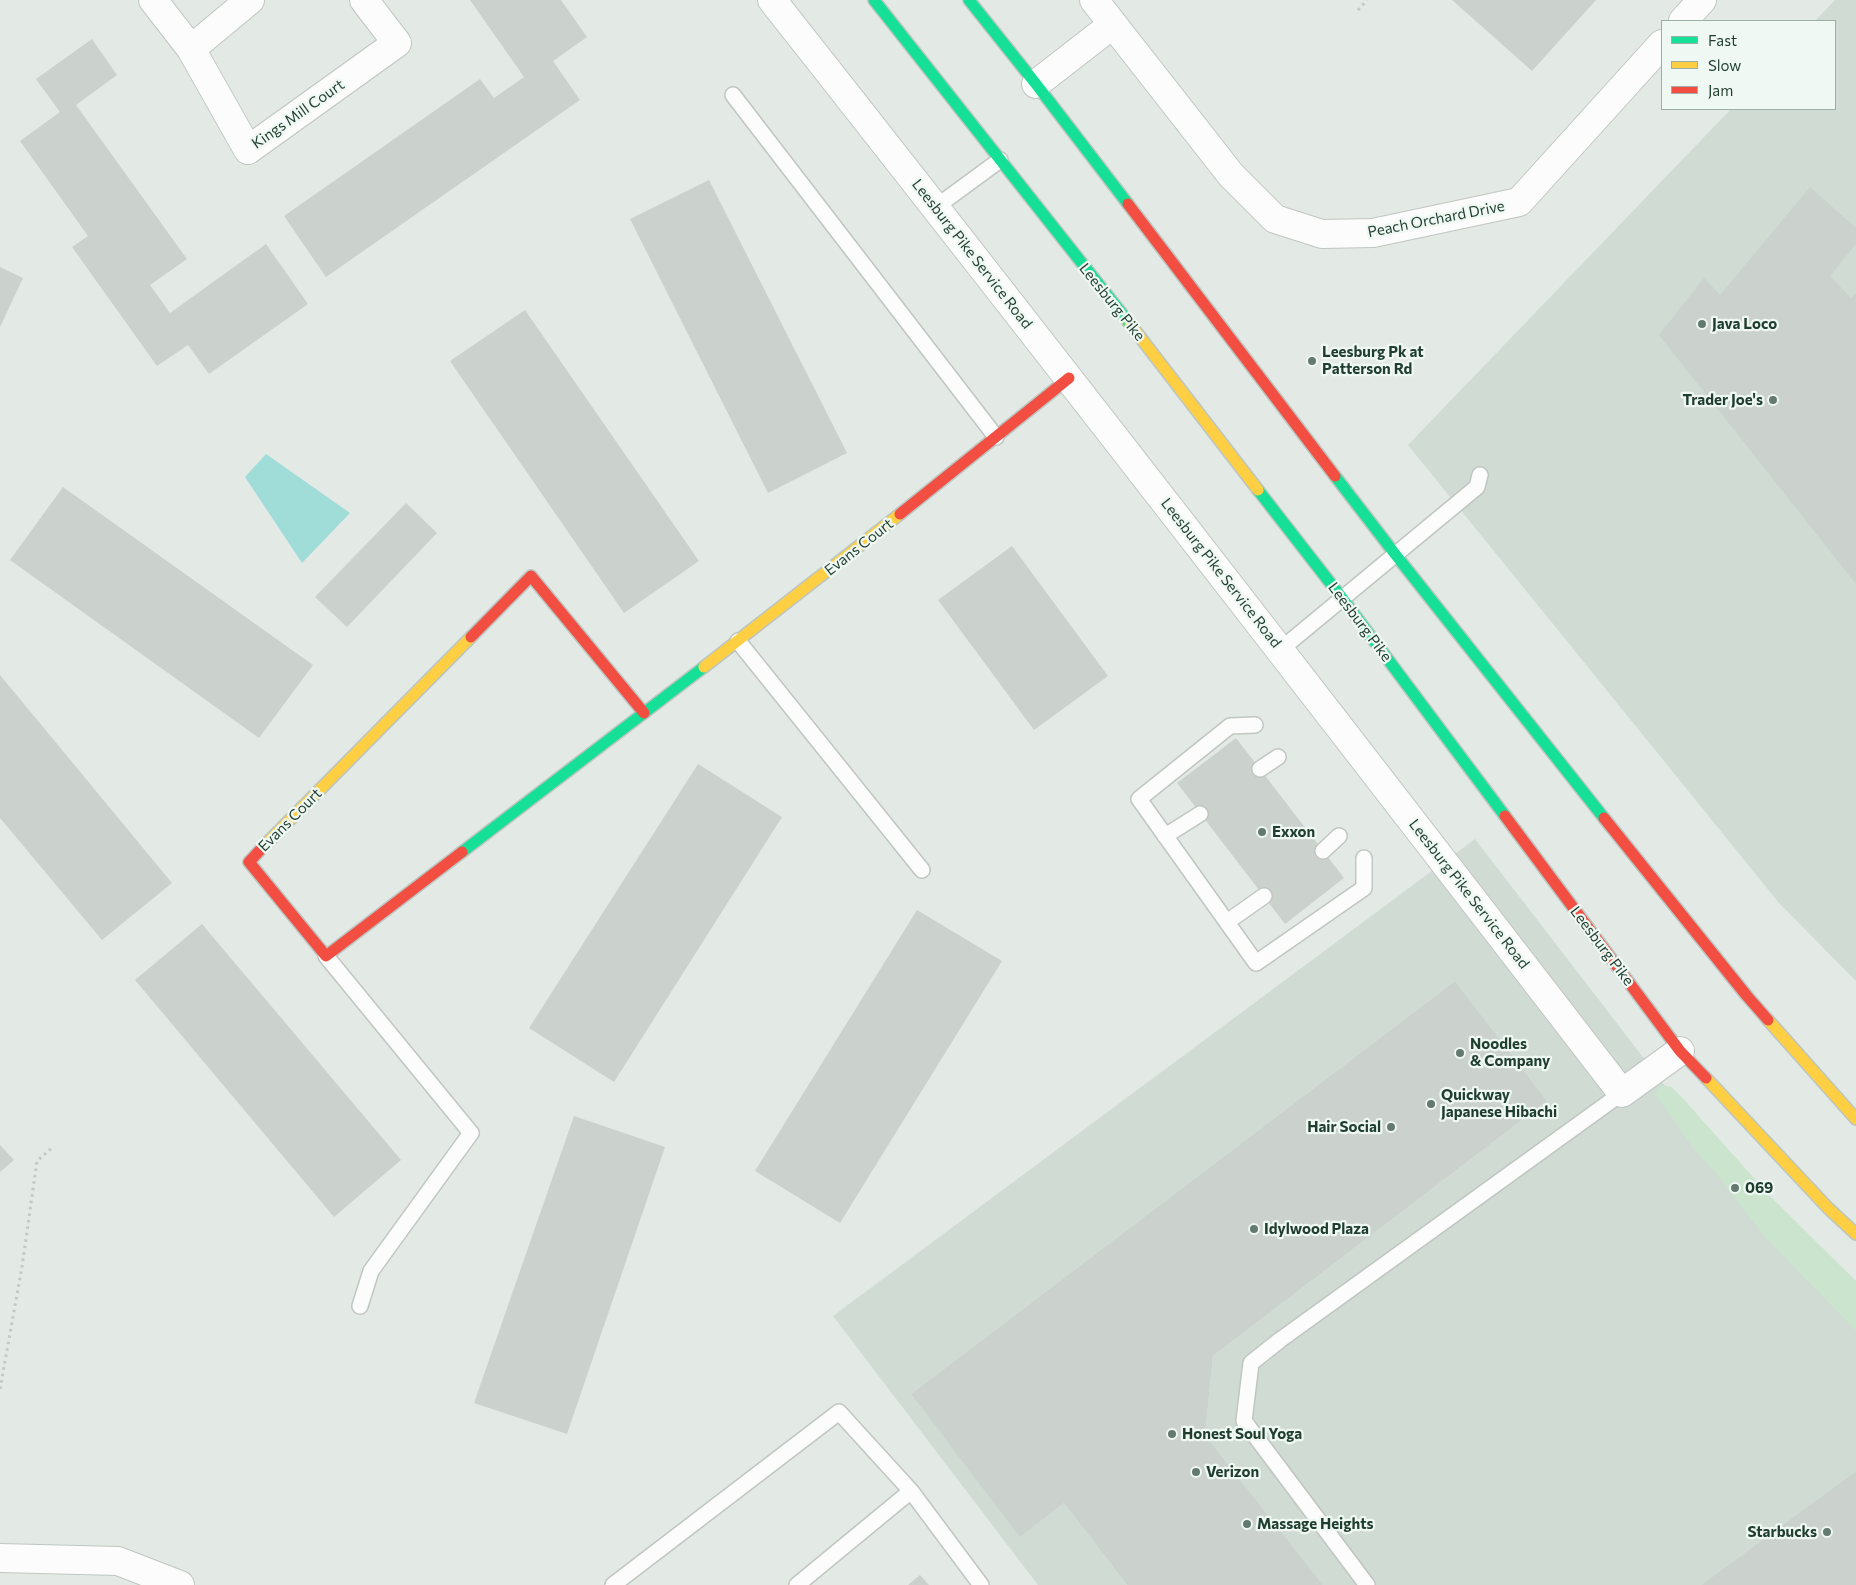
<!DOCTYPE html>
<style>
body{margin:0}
#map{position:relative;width:1856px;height:1585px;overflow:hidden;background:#e3e9e5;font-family:Commissioner,sans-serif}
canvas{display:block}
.legend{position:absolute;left:1661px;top:20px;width:175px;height:90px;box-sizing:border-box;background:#f0f8f3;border:1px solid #9caea5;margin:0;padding:6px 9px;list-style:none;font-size:15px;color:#1f3e2f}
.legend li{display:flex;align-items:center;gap:10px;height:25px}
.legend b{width:25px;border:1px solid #9caea5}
</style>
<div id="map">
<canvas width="1856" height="1585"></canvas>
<ul class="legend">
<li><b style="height:6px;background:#16e098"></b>Fast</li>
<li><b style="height:6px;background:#ffcf43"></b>Slow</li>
<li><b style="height:6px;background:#f24e42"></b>Jam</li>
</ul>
</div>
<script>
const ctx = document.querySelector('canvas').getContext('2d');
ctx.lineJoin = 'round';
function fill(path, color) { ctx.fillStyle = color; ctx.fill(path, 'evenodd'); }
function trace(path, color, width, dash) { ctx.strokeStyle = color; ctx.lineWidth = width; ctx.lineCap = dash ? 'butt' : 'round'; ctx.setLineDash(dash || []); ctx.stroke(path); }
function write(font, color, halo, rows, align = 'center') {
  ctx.font = font + ' Commissioner,sans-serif'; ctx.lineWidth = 4.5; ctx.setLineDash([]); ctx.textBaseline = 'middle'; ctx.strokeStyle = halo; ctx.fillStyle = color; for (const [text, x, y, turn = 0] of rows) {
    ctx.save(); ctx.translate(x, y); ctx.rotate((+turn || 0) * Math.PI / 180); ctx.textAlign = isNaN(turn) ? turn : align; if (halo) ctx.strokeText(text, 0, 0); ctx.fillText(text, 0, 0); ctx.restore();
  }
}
const built = new Path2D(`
 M1835,0H1856V981L1779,903L1408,445L1731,109H1835V21H1815Z
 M1475,839L1669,1091L1856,1290V1471L1701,1585H1323L1205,1435L1213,1356L1547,1101L1455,981L911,1394L1021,1536L1064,1503L1127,1585H1038L833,1316Z`);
const green = new Path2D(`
 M1664,1085L1671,1087L1679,1094L1768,1194L1856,1281V1331L1763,1235L1717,1175L1693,1148L1655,1094L1658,1087Z`);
const water = new Path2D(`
 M266,454L350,513L302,563L245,477Z`);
const building = new Path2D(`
 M470,0H561L587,37L553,61L580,100L326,277L284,216L480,79L494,98L524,77Z
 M1452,0H1596L1532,71Z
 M92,39L117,75L76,105L187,259L150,285L170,313L266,244L308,304L209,374L188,345L157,366L72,247L88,236L20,141L60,112L36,79Z
 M709,180L847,453L768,493L630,219Z
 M1810,187L1856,228V244L1830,276L1851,298L1856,293V584L1659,335L1704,278L1720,295Z
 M0,267L23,278L0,327Z
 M525,310L699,561L624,613L450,361Z
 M63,487L313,665L259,738L10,560Z
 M406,503L437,533L347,627L315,597Z
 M1012,546L1108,676L1034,730L938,600Z
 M0,675L172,883L102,940L0,818Z
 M1236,738L1344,878L1285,924L1177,783Z
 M698,764L782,817L614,1082L529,1028Z
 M917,910L1002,961L840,1223L755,1171Z
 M202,924L401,1160L334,1217L135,980Z
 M1455,981L1547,1101L1213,1356L1205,1435L1323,1585H1127L1064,1503L1020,1537L911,1394Z
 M574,1116L665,1147L567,1434L474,1403Z
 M0,1145L14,1160L0,1172Z
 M1856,1471V1585H1701Z
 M920,1575L929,1585H908Z`);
const path = new Path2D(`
 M1358,10L1367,0
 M0,1389L22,1267L37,1161L54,1146`);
const lane = new Path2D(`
 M733,95L996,437
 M936,207L1000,160
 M738,641L922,870
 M1280,650L1477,487L1480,475
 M1255,725L1230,726L1139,799L1256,963L1364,888V858
 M1260,769L1278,757
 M1165,836L1200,814
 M1323,851L1339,836
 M1227,922L1264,896
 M326,956L471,1133L371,1271L360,1306
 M911,1491L981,1585
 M613,1585L839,1412L911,1491L797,1585
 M1367,1585L1244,1421L1251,1363L1280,1340L1622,1093`);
const street = new Path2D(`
 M153,0L191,49L248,150L397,43L364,0
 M772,0C1058,362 1340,727 1622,1093L1680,1051
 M1094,0L1231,175L1275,219L1322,234L1373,233L1519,202L1662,44
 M1683,21L1702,0
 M191,49L250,0
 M1036,84L1112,25
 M0,1558L118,1561L180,1585`);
const fast = new Path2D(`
 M874,0L1130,324
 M969,0L1036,84L1128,204
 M1335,476L1395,554L1604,818
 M1258,490L1342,598L1505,816
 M462,852L704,667`);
const slow = new Path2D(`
 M1130,324L1258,490
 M704,667L900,514
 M263,847L471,637
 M1768,1020L1856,1119
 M1706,1078L1828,1208L1856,1234`);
const jam = new Path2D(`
 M1128,204L1335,476
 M900,514L1069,378
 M471,637L531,576L644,713
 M1505,816L1680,1051L1706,1078
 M1604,818L1747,996L1768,1020
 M263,847L249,862L326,956L462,852`);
const markers = [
 [1702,324,5,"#647a6f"],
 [1312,361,5,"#647a6f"],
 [1773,400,5,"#647a6f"],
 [1262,832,5,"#647a6f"],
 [1460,1053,5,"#647a6f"],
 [1431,1104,5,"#647a6f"],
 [1391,1127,5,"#647a6f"],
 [1735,1188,5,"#647a6f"],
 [1254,1229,5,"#647a6f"],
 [1172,1434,5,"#647a6f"],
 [1196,1472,5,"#647a6f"],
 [1247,1524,5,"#647a6f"],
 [1827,1532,5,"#647a6f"]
];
const streetNames = [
 ["Kings Mill Court",298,114,-35],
 ["Peach Orchard Drive",1436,219,-11],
 ["Leesburg Pike Service Road",972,254,52],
 ["Leesburg Pike",1112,302,51],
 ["Evans Court",859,547,-38],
 ["Leesburg Pike Service Road",1221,573,52],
 ["Leesburg Pike",1360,622,53],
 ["Evans Court",290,820,-45],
 ["Leesburg Pike Service Road",1469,894,52],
 ["Leesburg Pike",1602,946,53]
];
const poiNames = [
 ["Java Loco",1712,324],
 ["Leesburg Pk at",1322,352],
 ["Patterson Rd",1322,369],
 ["Trader Joe's",1763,400,"right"],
 ["Exxon",1272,832],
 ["Noodles",1470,1044],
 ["& Company",1470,1061],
 ["Quickway",1441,1095],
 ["Japanese Hibachi",1441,1112],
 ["Hair Social",1381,1127,"right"],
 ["069",1745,1188],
 ["Idylwood Plaza",1264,1229],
 ["Honest Soul Yoga",1182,1434],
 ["Verizon",1206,1472],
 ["Massage Heights",1257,1524],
 ["Starbucks",1817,1532,"right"]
];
fill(built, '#d0dbd4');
fill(green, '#cbe4cd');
fill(water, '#a0dcd8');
fill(building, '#cbd2ce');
trace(lane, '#c0c6c2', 18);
trace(street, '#c0c6c2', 30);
trace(fast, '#bcc5c0', 14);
trace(slow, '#bcc5c0', 14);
trace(jam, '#bcc5c0', 14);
trace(path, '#c0c9c3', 3, [2.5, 4]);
trace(lane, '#fbfcfb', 15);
trace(street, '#fbfcfb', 28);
trace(fast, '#16e098', 11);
trace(slow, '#ffcf43', 11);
trace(jam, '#f24e42', 11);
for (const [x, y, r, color] of markers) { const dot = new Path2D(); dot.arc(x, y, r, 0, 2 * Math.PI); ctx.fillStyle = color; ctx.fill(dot); trace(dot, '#f0f8f3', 2); }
write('15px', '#1f3e2f', '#f0f8f3', streetNames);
write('bold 15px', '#1f3e2f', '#f0f8f3', poiNames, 'left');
</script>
